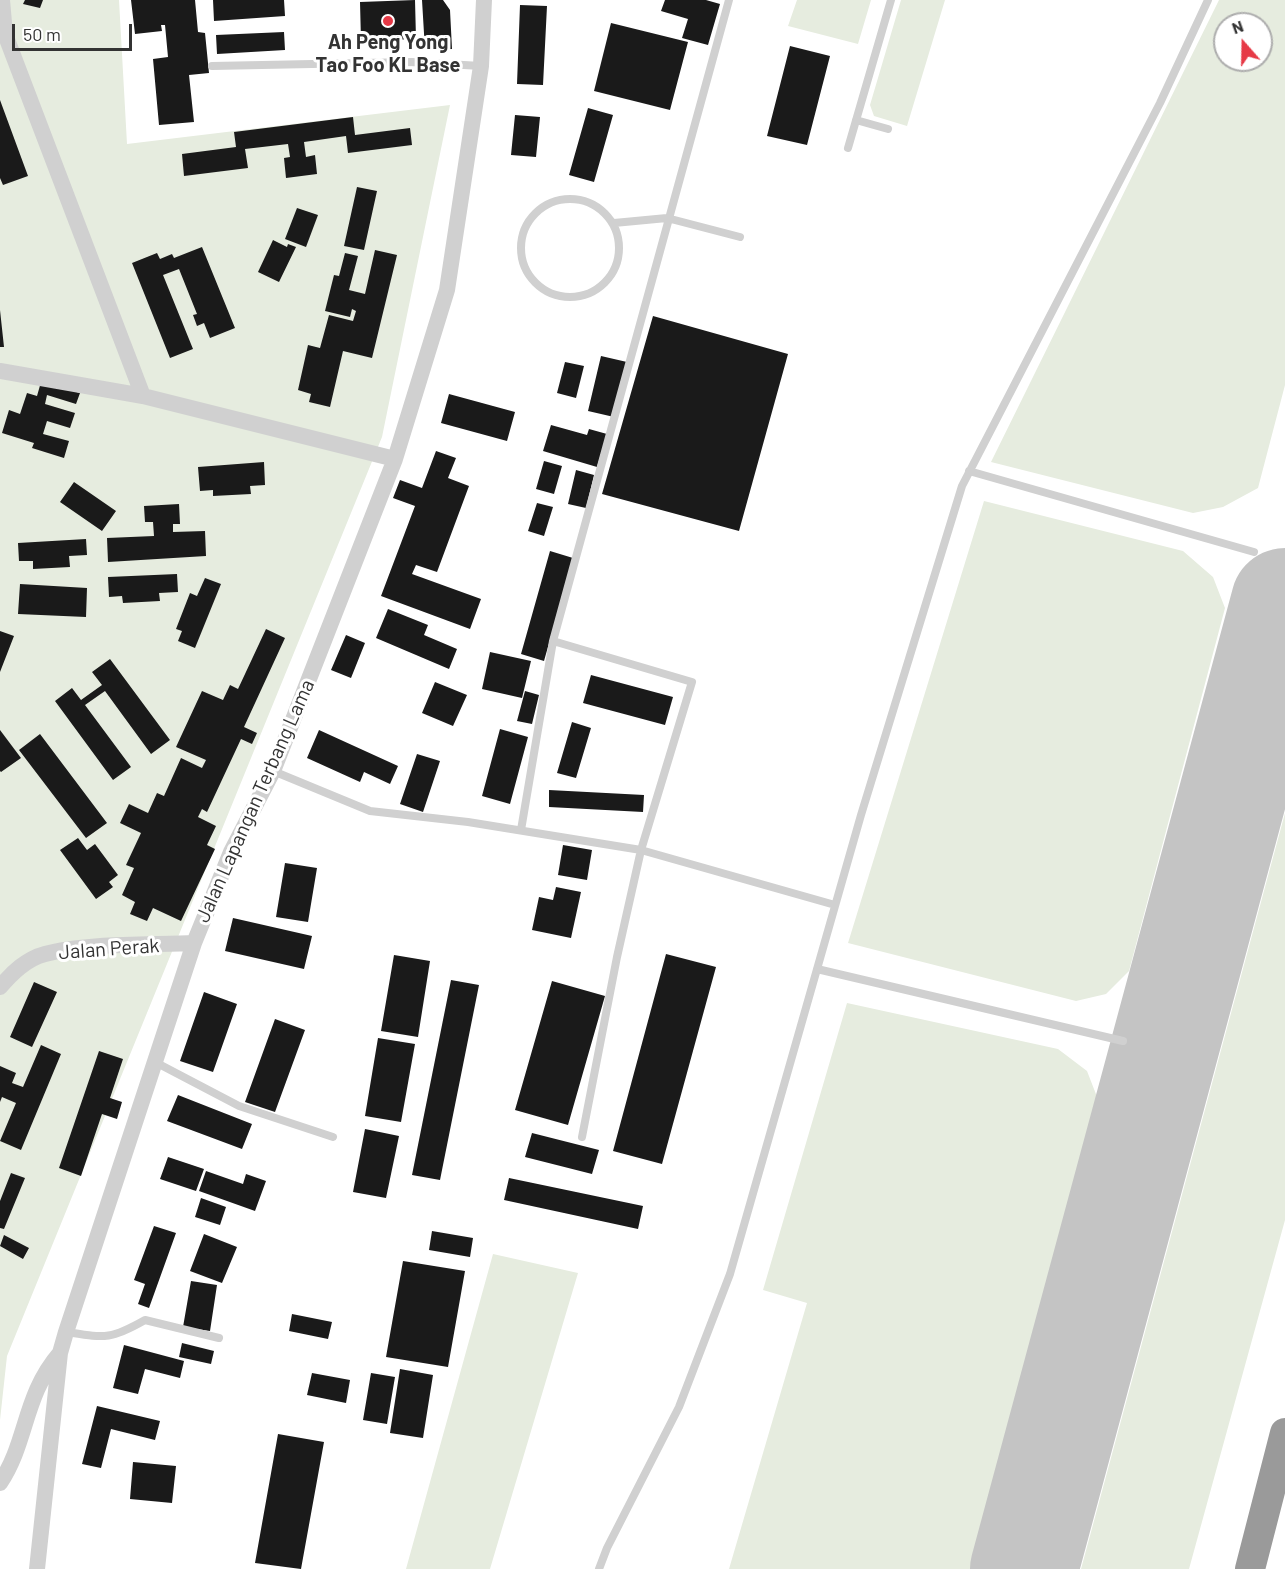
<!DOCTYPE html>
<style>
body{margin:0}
#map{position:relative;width:1285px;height:1569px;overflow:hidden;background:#fff;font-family:Barlow,sans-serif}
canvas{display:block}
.north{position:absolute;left:1213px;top:12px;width:60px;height:60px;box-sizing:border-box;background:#fff;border:2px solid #adadad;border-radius:50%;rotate:340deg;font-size:16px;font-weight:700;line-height:24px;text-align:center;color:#333}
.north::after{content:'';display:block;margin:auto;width:21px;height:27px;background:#e63946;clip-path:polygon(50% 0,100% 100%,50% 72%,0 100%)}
.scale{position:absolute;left:12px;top:24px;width:120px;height:27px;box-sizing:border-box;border:3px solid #333;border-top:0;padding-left:8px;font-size:18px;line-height:21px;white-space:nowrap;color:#333;-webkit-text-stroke:4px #fff;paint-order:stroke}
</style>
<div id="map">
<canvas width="1285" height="1569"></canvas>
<div class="north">N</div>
<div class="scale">50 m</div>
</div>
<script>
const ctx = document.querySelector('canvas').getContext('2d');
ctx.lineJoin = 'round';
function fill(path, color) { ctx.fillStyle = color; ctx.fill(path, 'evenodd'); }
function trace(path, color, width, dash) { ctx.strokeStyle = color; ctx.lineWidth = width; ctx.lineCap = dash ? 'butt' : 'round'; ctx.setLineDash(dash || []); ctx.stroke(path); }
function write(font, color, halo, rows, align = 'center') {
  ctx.font = font + ' Barlow,sans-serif'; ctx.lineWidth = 6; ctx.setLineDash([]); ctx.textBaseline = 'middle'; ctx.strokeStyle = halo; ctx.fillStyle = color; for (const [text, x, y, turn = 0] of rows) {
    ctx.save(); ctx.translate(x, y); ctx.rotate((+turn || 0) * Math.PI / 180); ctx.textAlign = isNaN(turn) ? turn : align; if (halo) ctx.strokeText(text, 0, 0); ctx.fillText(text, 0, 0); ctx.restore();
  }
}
const green = new Path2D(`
 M0,0H119L127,144L450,105L382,437L7,1356L0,1420Z
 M797,0H871L858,44L788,26Z
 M901,0H945L907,126L874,116L870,105Z
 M1219,0H1285V385L1258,488L1223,507L1193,513L991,462ZM1225,24H1261V60H1225Z
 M984,501L1183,551L1213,577L1225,608L1129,971L1106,994L1076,1001L848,943Z
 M1285,813V1220L1189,1569H1081Z
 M847,1003L1058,1049L1087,1071L1099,1102L973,1569H729L807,1303L763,1290Z
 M493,1254L578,1273L490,1569H406Z`);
const runway = new Path2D(`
 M1024,1569L1285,602`);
const building = new Path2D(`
 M25,0H43L40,8L23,4Z
 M131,0H195L198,32L205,33L209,73L189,75L194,122L159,125L153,59L168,57L165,25H161L162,31L135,34Z
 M213,0H284L285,16L214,21Z
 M415,0L416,39L361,41L360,2Z
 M422,0H443L450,10L452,49L425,50Z
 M665,0H706L720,4L708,45L682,38L688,19L661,11Z
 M520,5L547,6L543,85L517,84Z
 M611,23L688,42L670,110L594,91Z
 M284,32L285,50L217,54L216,35Z
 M790,46L830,56L807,145L767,136Z
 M0,100L28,176L3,185L0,178Z
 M588,108L613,115L594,182L569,175Z
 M515,115L540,117L536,157L511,155Z
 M353,117L355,135L410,128L412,145L348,153L346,136L304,142L306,157L315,155L317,174L286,178L284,158L290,157L288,144L245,149L248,168L184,176L182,154L236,147L234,132Z
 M357,187L377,191L364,250L344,246Z
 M297,208L318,215L306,247L285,239Z
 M273,240L287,247L288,244L296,247L279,282L258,272Z
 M202,247L235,328L210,338L204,323L197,326L193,315L197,314L179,269L163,275L193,349L170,358L132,263L157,253L160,259L172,254L174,258Z
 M375,250L397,255L372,358L343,351L330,407L309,402L311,394L298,390L308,345L320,348L329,315L353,321L356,311L352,309L350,317L325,311L334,275L339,276L345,253L358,256L349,290L365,294Z
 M0,310L4,347H0Z
 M653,316L788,354L739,531L602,494Z
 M601,356L627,362L614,417L588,411Z
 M565,362L584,366L576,398L557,393Z
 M41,382L80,393L76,404L47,395L45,404L75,413L70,428L47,421L43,434L69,441L64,458L32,448L34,443L2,433L9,410L20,414L27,393L37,396Z
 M449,394L515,412L507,441L441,423Z
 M551,425L587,435L589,429L607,434L597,467L543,451Z
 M436,451L456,458L448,478L469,486L437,572L416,565L412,574L481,599L470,629L381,596L415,506L393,498L400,480L422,488Z
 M544,461L562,466L554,494L536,489Z
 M264,462L265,485L250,486L251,494L213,496V490L200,491L198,467Z
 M576,470L594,475L586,508L568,504Z
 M74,482L116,511L102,531L60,502Z
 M537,503L553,507L544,536L528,531Z
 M179,504L180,524H173V532L205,531L206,556L108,562L107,538L154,536L153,522H145L144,506Z
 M86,539L87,555L69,556L70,567L33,569V561H19L18,543Z
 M550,551L573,558L544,661L521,654Z
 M177,574L178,592L159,593L160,601L123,603L122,596L109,597L108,577Z
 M205,578L221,584L195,648L178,641L182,631L176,629L190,593L197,596Z
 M20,584L87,588L86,617L18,614Z
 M388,609L428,625L424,635L457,649L449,669L376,638Z
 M266,629L285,638L244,727L257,733L252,744L241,739L207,812L202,809L198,817L216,826L207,845L215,849L181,921L153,908L147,921L130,914L135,902L122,895L134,868L126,865L141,833L120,823L129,804L148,813L157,793L164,796L181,758L202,768L206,760L176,747L202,691L223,700L230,685L238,689Z
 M0,631L14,636L0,672Z
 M346,635L365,643L351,678L331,670Z
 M490,652L531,661L522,698L482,689Z
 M110,659L170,740L151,754L105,691L85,705L131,767L113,780L55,701L72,688L81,700L102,685L92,672Z
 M591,675L673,697L665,725L583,703Z
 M435,682L467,695L453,726L422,713Z
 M525,691L539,695L532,724L517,721Z
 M572,722L591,728L576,778L557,773Z
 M500,729L528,737L510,804L482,796Z
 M0,730L21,758L1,772L0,771Z
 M319,730L398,766L390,784L364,772L360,782L307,758Z
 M40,734L107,823L86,838L19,750Z
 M417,754L440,761L423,812L400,804Z
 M549,790L644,795L643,812L549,807Z
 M78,838L87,850L95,844L118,875L109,882L113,887L96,899L60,850Z
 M563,845L592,850L587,880L558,875Z
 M285,863L317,868L308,922L276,917Z
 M556,887L581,892L571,938L532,930L539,897L553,900Z
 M233,918L312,936L304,969L225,951Z
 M666,954L716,967L662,1164L613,1151Z
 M394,955L430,961L418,1037L381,1031Z
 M451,980L479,985L440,1180L412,1175Z
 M552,981L605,996L568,1125L515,1110Z
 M34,982L57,992L32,1047L10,1037Z
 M204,992L237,1004L213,1072L180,1061Z
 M275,1019L305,1030L275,1112L245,1102Z
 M378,1038L415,1044L401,1122L365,1116Z
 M41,1045L61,1054L21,1150L0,1141L16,1103L2,1097L0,1102V1066L16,1073L12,1083L23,1087Z
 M99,1051L123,1059L110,1098L122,1102L117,1119L102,1114L81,1176L59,1168Z
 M178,1095L252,1124L242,1149L167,1121Z
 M365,1129L399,1136L386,1198L353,1192Z
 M532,1133L599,1150L592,1174L525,1157Z
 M168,1157L204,1169L196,1191L160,1179Z
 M206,1171L243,1184L246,1174L266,1181L255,1211L199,1191Z
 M11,1173L25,1178L4,1229L0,1228V1201Z
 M509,1178L643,1206L638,1229L504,1200Z
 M201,1198L226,1207L220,1225L195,1217Z
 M154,1226L176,1233L149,1308L138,1304L145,1284L134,1280Z
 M432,1231L473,1238L470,1257L429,1250Z
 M204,1234L237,1247L222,1283L190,1271Z
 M4,1235L29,1248L23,1259L0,1246Z
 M403,1261L465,1271L448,1367L386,1357Z
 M191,1281L217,1285L210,1331L183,1327Z
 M292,1314L332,1322L328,1339L289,1331Z
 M182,1343L214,1351L211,1364L179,1357Z
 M124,1345L184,1361L180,1378L145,1369L138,1394L113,1388Z
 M400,1369L433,1375L423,1438L390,1433Z
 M312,1373L350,1380L346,1403L307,1395Z
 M371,1373L395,1377L387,1424L363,1420Z
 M97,1406L160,1421L155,1440L111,1429L101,1468L82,1464Z
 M278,1434L324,1442L301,1569L255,1563Z
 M133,1462L176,1466L172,1503L130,1499Z`);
const service = new Path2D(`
 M212,66L412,62L481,66
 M856,120L888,129
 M848,148L891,0
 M521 248a49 49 0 1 1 98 0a49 49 0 1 1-98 0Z
 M614,223L667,218L740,237
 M969,471L1254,552
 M553,641L692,682L641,850L617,957L582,1137
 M273,771L370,811L468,822L641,850L835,905
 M521,830L553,641L729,0
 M817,969L1123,1041
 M155,1062L239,1106L333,1137
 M66,1332C105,1338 110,1340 145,1320L219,1338
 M599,1569L607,1548L679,1407L730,1274L861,815L962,486L1160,103L1208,0`);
const minor = new Path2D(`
 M2,0L5,34
 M0,34H5L143,396
 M0,371L143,396L395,459
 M0,987C12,973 26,959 45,954C84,943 151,945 194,943
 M0,1483C28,1441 23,1396 60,1353
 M37,1569L60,1353L66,1332L194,943L231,852L273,771L395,459L447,290L481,66L484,0`);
const motorway = new Path2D(`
 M1250,1569L1285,1433`);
const markers = [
 [388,21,6,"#e63946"]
];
const poiNames = [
 ["Ah Peng Yong",388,42],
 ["Tao Foo KL Base",388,65]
];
const streetNames = [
 ["Jalan Lapangan Terbang Lama",255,801,-66],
 ["Jalan Perak",109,949,-4]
];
fill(green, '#e6ecdf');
trace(runway, '#c4c4c4', 108);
fill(building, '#1a1a1a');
trace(service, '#d0d0d0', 8);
trace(minor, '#d0d0d0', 16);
trace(motorway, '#9a9a9a', 30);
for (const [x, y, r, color] of markers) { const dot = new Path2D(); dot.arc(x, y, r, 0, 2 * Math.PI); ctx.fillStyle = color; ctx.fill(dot); trace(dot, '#fff', 2); }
write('bold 20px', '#333', '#fff', poiNames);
write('20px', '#333', '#fff', streetNames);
</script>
